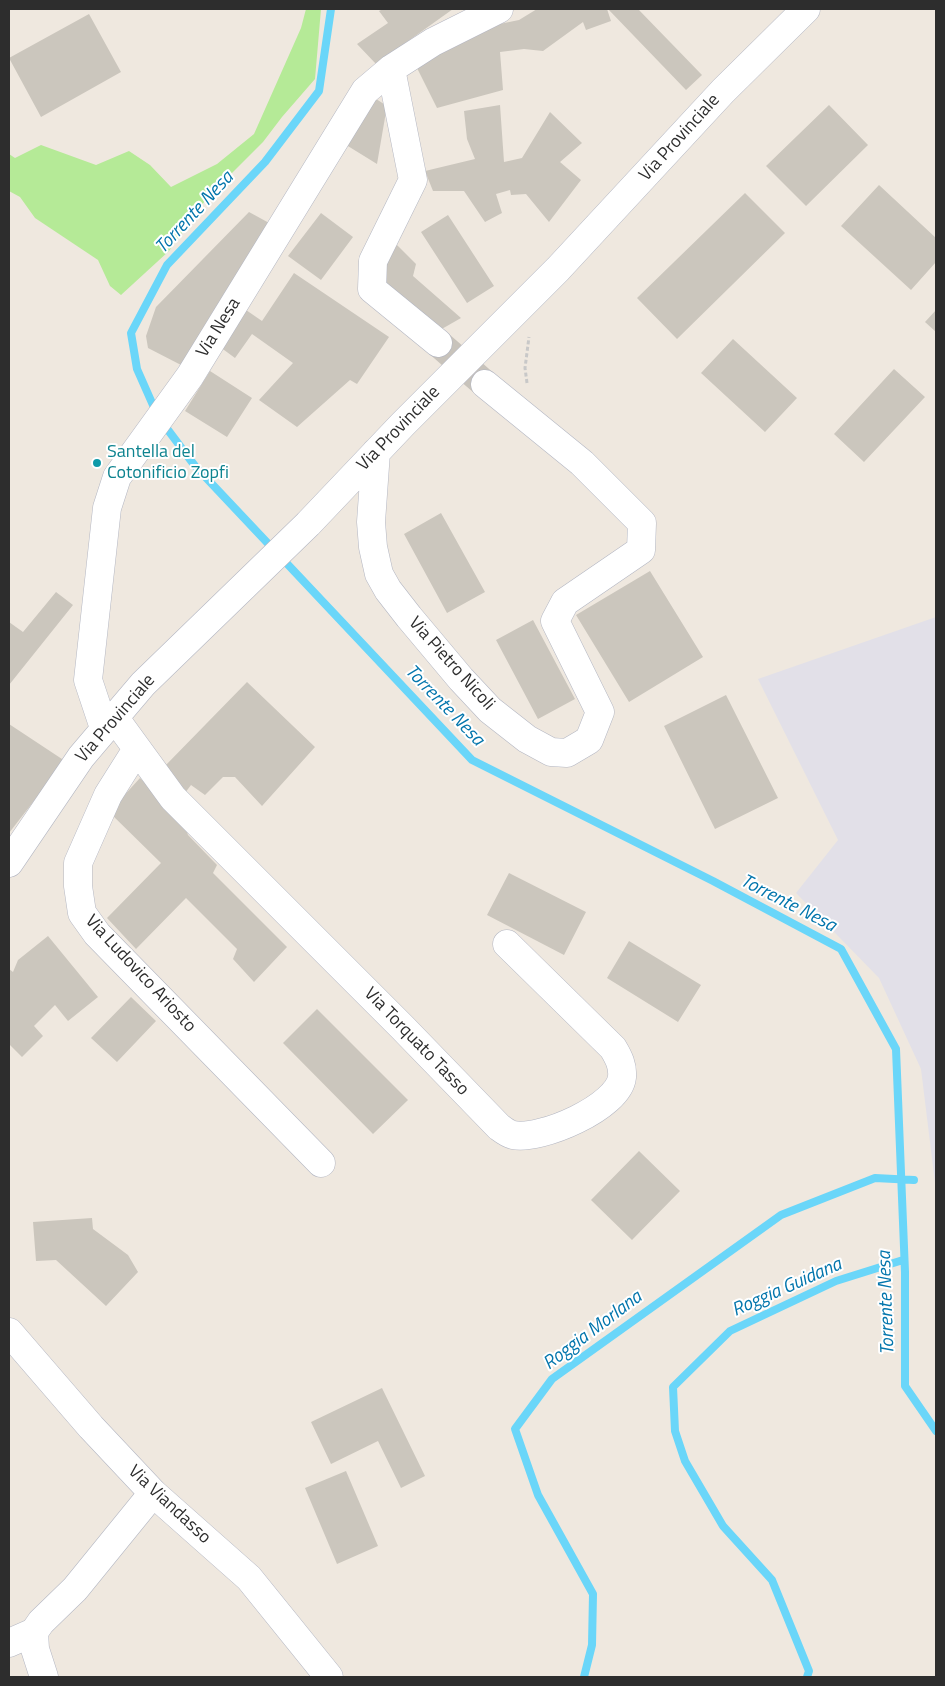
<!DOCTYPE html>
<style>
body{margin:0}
#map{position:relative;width:945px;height:1686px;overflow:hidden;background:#efe8df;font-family:"Titillium Web",sans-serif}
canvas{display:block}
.frame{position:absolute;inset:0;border:10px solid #2d2d2d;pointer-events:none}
</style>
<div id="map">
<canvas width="945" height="1686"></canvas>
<div class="frame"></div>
</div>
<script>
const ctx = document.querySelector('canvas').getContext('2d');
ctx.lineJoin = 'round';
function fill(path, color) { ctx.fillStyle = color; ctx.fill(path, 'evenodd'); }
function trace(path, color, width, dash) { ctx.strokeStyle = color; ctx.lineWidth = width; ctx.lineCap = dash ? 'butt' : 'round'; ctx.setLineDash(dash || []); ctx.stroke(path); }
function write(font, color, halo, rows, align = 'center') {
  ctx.font = font + ' "Titillium Web",sans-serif'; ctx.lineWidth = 4; ctx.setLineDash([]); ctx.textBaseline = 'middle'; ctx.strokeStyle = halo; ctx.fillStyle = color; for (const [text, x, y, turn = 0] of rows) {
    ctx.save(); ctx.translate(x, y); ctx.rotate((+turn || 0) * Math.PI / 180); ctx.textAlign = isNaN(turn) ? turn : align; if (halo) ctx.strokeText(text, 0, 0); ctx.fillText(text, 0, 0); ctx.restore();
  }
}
const industrial = new Path2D(`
 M936,617V1191L921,1069L879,978L796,893L838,840L758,679Z`);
const green = new Path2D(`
 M306,9H321L315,79L282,117L263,142L207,198L169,251L121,295L110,286L98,260L35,218L20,197L9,191V154L15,158L41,145L96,165L129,151L150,165L171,187L217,164L254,134L301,28Z`);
const stream = new Path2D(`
 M156,412L137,369L131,333L167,265L265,162L319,91L331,9
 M162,422L195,466L472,760L713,881L841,949L896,1049L905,1272V1386L936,1431
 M584,1677L592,1645L593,1594L538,1495L515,1429L552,1379L781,1215L875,1178L914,1180
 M807,1677L809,1671L772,1580L723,1526L685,1461L675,1431L673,1387L730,1331L836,1281L903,1260`);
const building = new Path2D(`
 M383,9H453L376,64L357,44L388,23L379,11Z
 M537,9H607L611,21L586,30L583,22L543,51L524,49L500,52L503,90L437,108L414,62L485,27L519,20Z
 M608,9H638L702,75L686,90Z
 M89,14L121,72L41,117L9,58Z
 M373,97L387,106L377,164L343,143Z
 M500,105L504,162L522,158L550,112L582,143L560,162L581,180L549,222L526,194L511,195L510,190L496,194L502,213L485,222L464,191H433L425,171L475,159L467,139L464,111Z
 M829,105L868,145L806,206L766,166Z
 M879,185L936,238V262L911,290L841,226Z
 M745,193L785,233L677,339L637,298Z
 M249,212L271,224L181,365L148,348L146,336L156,307Z
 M321,213L353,237L321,280L288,256Z
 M448,215L494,286L467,303L421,232Z
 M397,245L416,264L413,276L461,318L440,330L384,284L382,256Z
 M294,273L389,337L357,384L350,380L297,427L259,400L293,363L252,334L235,358L220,347L246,310L262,321Z
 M936,310V332L925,322Z
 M733,339L797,398L765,432L701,373Z
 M894,369L925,397L864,462L834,434Z
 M210,371L252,398L227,437L185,411Z
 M441,513L485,592L447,613L404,534Z
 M650,571L703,657L629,702L576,615Z
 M56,592L73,605L9,685V622L23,632Z
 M533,620L575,699L538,719L496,640Z
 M247,682L315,747L262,806L235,777H223L205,795L191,785L185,793L164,767Z
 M726,695L778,798L715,829L664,726Z
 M9,724L65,761L9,833Z
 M140,778L183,820L188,835L217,865L213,873L287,947L254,982L233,959L237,949L186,898L136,949L107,918L161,863L109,812Z
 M509,873L586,912L564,955L487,915Z
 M48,936L98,997L68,1021L55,1005L34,1026L43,1036L22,1057L9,1044V969L13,972L18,960Z
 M629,941L701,985L678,1022L607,978Z
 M131,997L156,1021L117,1062L91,1038Z
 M317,1009L408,1100L373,1134L283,1043Z
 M639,1151L680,1191L632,1240L591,1200Z
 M92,1218L93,1229L128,1255L138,1272L106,1306L56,1260L36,1261L33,1222Z
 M382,1388L425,1476L401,1488L378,1441L331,1464L311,1422Z
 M346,1471L378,1546L337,1564L305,1488Z`);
const minorTunnel = new Path2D(`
 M438,343L485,384`);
const path = new Path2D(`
 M527,383L525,368L529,337`);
const minor = new Path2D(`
 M391,69L413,180L373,261L372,289L438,343
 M376,452L371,522L373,547L379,574L388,590L409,617L461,679L490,710L527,739L551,752L567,753L589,740L600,712L555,621L565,602L641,550L642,523L582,463L485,384
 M114,717L173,798L403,1028L499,1127C503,1130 508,1134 513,1135C540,1141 619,1107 622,1077C623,1066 619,1058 613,1048L507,944
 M104,728L88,680L107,508L117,477L190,376L365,91L391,69L433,42L499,9
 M137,749L108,795L78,863V886L82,913L97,934L321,1163
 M9,863L81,757L143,684L308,524L403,424L558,269L723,91L806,9
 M9,1332L91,1427L153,1493L249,1578L329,1677
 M9,1643L34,1632
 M44,1677L35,1649L34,1632L41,1622L75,1589L153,1493`);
const markers = [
 [97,463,5,"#0f9aa8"]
];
const streetNames = [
 ["Via Provinciale",680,138,-48],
 ["Via Nesa",219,328,-58],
 ["Via Provinciale",399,429,-46],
 ["Via Pietro Nicoli",451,664,48],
 ["Via Provinciale",116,719,-49],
 ["Via Ludovico Ariosto",140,974,47],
 ["Via Torquato Tasso",416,1042,46],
 ["Via Viandasso",169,1505,43]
];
const cultureNames = [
 ["Santella del",107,453],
 ["Cotonificio Zopfi",107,474]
];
const waterNames = [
 ["Torrente Nesa",195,213,-47],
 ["Torrente Nesa",444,706,46],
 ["Torrente Nesa",788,904,27],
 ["Roggia Guidana",787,1288,-24],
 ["Torrente Nesa",887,1303,-92],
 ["Roggia Morlana",593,1331,-37]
];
fill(industrial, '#e2e0e8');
fill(green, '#b5ea97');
trace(stream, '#6ad6f9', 8);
fill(building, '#cbc6bd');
trace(minorTunnel, '#c8c3bb', 28, [28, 14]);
trace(minor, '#b3b6c2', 29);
trace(path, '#c8c8c8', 3, [4, 2.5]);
trace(minor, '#fff', 28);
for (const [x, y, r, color] of markers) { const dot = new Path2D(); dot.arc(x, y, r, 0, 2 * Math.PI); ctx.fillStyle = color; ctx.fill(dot); trace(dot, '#fff', 2); }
write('18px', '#2d2d2d', '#fff', streetNames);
write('18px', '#0d838f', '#fff', cultureNames, 'left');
write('italic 19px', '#0275ac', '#fff', waterNames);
</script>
